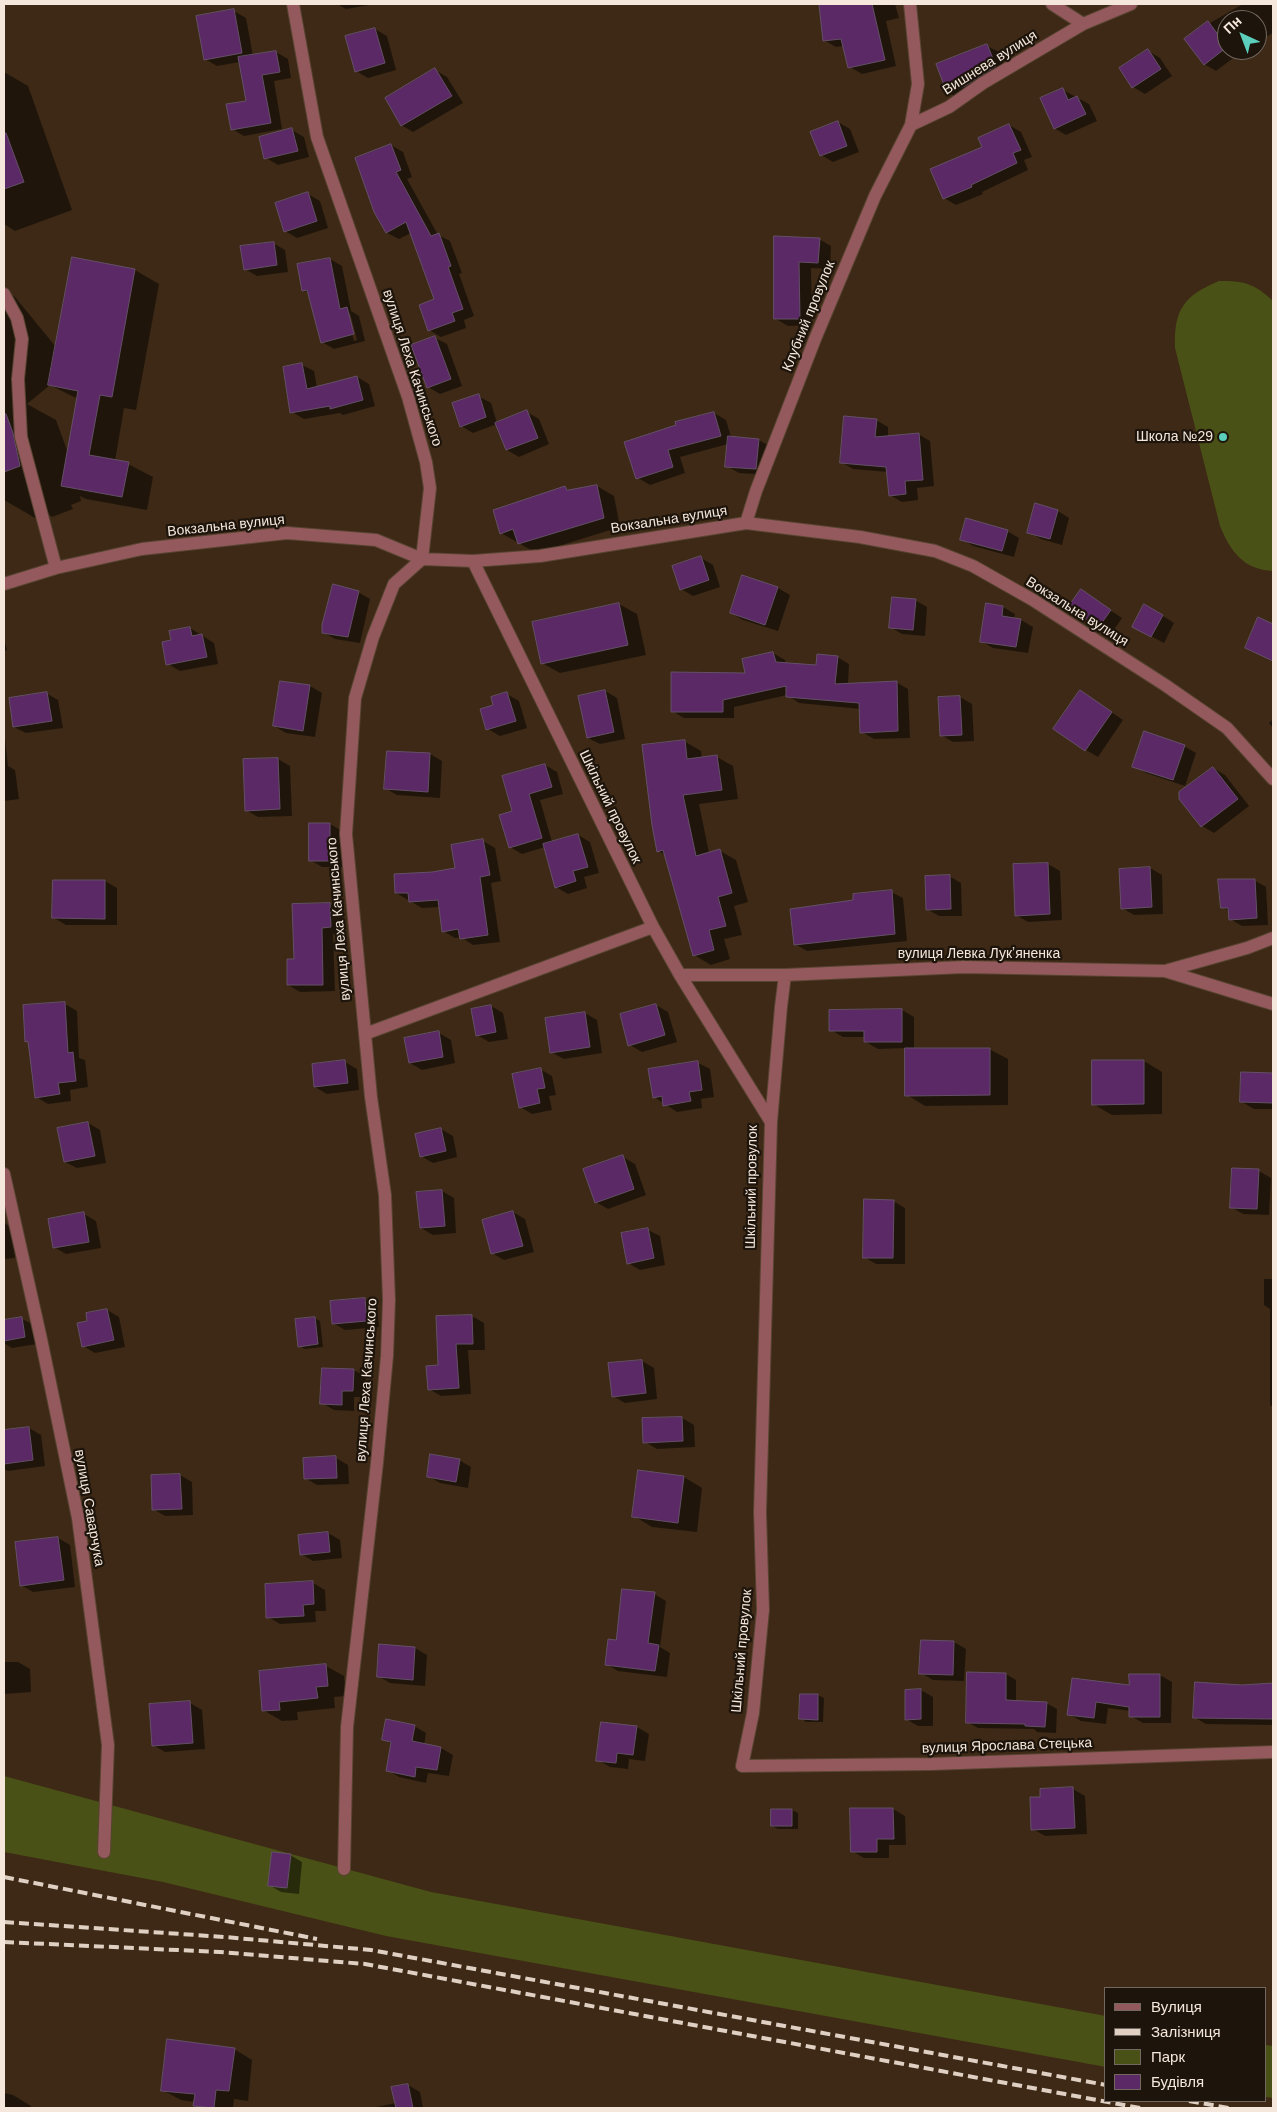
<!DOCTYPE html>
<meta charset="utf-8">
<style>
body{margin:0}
#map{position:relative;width:1277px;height:2112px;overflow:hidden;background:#3d2915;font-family:Helvetica,sans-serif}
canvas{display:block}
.frame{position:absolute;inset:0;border:5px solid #f5e7db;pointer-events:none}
.legend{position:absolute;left:1104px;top:1987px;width:162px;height:115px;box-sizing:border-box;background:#1d140c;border:1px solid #73685f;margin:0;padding:6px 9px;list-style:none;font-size:15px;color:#f5e7db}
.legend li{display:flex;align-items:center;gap:10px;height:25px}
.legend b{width:25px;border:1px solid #73685f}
.north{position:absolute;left:1217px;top:10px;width:50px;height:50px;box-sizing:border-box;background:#1d140c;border:1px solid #73685f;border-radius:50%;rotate:317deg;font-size:14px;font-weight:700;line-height:20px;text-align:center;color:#f5e7db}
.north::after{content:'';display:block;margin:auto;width:18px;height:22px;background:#5bcebc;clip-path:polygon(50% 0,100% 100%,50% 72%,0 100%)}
</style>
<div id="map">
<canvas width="1277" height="2112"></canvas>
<div class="frame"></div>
<ul class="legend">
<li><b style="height:6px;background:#94595c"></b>Вулиця</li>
<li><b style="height:6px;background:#dfd0c3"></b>Залізниця</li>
<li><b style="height:14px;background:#4a5116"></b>Парк</li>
<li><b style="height:14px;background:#5b2965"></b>Будівля</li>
</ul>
<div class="north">Пн</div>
</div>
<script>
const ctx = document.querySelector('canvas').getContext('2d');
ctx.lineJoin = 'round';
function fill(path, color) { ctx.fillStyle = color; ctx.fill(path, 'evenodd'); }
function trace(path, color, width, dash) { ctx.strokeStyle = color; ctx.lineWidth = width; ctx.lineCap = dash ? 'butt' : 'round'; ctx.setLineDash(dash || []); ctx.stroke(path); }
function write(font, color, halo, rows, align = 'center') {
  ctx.font = font + ' Helvetica,sans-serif'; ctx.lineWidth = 4.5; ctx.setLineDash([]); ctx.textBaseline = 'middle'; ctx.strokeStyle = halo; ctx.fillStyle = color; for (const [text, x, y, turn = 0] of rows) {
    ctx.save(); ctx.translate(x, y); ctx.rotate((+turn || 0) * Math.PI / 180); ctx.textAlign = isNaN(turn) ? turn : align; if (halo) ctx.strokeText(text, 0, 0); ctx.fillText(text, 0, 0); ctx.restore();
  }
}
const green = new Path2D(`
 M1219,281C1244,281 1254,283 1273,301V571C1244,570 1230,551 1220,526L1175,348C1174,310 1183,296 1219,281Z
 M4,1776L431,1892L1106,2016V2067L386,1936L163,1882L4,1852Z
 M1266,2045L1273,2046V2098L1266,2097Z`);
const shadow = new Path2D(`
 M337,4H375L346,9Z
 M848,4H895L899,18L886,21L896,66L862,74L850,67L844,46L836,47L824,40L820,7Z
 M1243,4H1273V33L1262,39L1259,38L1257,40V20H1227V50H1244L1216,71L1204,64L1210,23Z
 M234,11L246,18L253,56L276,52L288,59L291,78L274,81L282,129L244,136L232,129L247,102L240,62L217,66L205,59Z
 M375,29L387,36L396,70L368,78L356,71Z
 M987,46L999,52L1007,73L960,99L948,92Z
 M1148,51L1160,58L1172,76L1145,94L1133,87Z
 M435,70L447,77L463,103L413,132L401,125Z
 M4,72L28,86L72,210L15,231L4,224Z
 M1063,90L1089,104L1097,121L1066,135L1054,128Z
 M838,122L850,129L859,152L833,162L821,155Z
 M1009,125L1021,132L1032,157L1024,160L1028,170L982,192L983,194L956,205L944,198L932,170L984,148Z
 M292,130L304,137L309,157L278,165L266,158Z
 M391,145L403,152L412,177L407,179L438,235L450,241L462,273L459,274L474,316L464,320L466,328L441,337L429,330L436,300L411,233L399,239L387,233Z
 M308,194L320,201L328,228L297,238L285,231Z
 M819,239L831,246L830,269L811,268L812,325L788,326L776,319V261Z
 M273,243L285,250L288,272L257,276L245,269Z
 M73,258L135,270L159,284L136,410L124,408L115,461L128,464L153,477L147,510L86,499L80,496L81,501L71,505L73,509L52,517L48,514L35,518L4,500V291L15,297L56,347ZM50,385L78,399L68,453L56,420L27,404Z
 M330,259L342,266L351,311L359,316L365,341L334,349L322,342L310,294L303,290ZM347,313H350L357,340L354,341Z
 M435,338L447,344L462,386L440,394L428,387Z
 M302,365L314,371L317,388L357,377L369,384L375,406L343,415L340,413L304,419L292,412Z
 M478,396L491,403L497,423L527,412L539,419L549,444L519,457L507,450L497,424L473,433L461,426Z
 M714,413L726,420L731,437L759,440L771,447L768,475L739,473L727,466L728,444L680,457L685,473L650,485L638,478L626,443Z
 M876,420L888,427V437L918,434L930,441L934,486L917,488L918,500L902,502L890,495L888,472L853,469L841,462Z
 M597,486L614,496L620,527L536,553L501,533L565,488L571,491Z
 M1058,511L1069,518L1062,545L1041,539L1029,532Z
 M1007,531L1019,538L1014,557L973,546L962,539Z
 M701,558L713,565L720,587L693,596L681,589Z
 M778,588L790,595L778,631L743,620L731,613Z
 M1081,591L1122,618L1111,634L1099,627Z
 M358,592L370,599L360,643L335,639L323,632Z
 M915,600L927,607L925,636L902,634L890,627Z
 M619,604L637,614L646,655L560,673L542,663Z
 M1003,607L1015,614L1014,619L1021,620L1033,627L1028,653L993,648L981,641Z
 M1163,616L1174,623L1164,643L1145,633Z
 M190,628L214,643L218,664L180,671L168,664L173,642Z
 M4,639L7,650L4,651Z
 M773,653L785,660L786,664L817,667L837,657L849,664L848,684L896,682L908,689L910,738L874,739L862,732L861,709L799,703L787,695L734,707V718H684L672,711L747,674ZM795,683V687H781V686Z
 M281,682L310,686L322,693L315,737L286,733L274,726Z
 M605,691L617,698L625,739L600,744L588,738Z
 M46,693L58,700L63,728L26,733L14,727Z
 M507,694L519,701L527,728L500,736L488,729L495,706Z
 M960,697L972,704L974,741L953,742L941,735Z
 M1092,699L1123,720L1098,757L1086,750Z
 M1273,719V728L1269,723Z
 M4,730L8,766L15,770L19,799L4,801Z
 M684,741L701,751L702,759L717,757L733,766L738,799L699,804L709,853L720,851L736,860L748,902L734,906L742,935L724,939L730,959L711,965L694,955L666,855L658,851Z
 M1184,746L1196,753L1185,786L1146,773L1134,766Z
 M388,752L430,754L442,761L440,798L397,795L385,788Z
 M278,759L290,766L292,816L258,817L246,810L244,760Z
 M545,765L557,772L563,794L540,800L552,842L578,835L590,842L599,873L584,877L587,888L568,894L556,887L545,847L522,854L510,847L514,812Z
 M1213,768L1225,775L1249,806L1214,833L1202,826L1181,799Z
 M330,824L342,831V867H322L310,860Z
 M483,841L495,848L501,881L491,883L500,942L473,945L461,937L455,938L443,931L440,907L422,908L396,893L432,873L456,869Z
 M1048,864L1060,871L1062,920L1028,922L1016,915Z
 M1150,868L1162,875L1163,914L1134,915L1122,908Z
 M949,876L961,883L962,916H939L927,909Z
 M1254,880L1266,887L1268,925L1242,926L1230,919V912L1222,907Z
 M54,881H105L117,888V925H66L54,918Z
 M891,892L903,898L907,941L807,951L795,944L855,901Z
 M330,904L342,911L343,934H333L335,991L300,992L288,985L296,960Z
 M65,1004L77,1011L79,1058L85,1060L88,1087L70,1090L71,1101L48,1104L36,1097L29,1042L26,1041L25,1006Z
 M656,1005L668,1012L677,1042L642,1052L630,1045Z
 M491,1006L503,1013L508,1039L489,1042L477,1035Z
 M902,1010L914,1017V1050L989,1049L1008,1059V1105L925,1106L907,1095L906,1048L878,1049L866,1042V1037H843L831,1030Z
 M585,1013L597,1020L602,1053L564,1059L551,1052Z
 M439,1033L451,1040L455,1063L422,1070L410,1063Z
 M1144,1061L1162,1072V1114L1112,1115L1093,1104Z
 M345,1062L357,1069L359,1090L327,1094L315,1087Z
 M698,1063L710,1069L714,1097L701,1099L702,1108L677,1112L654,1097Z
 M540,1069L552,1076L556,1095L549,1096L552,1110L532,1114L520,1107Z
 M1242,1073L1273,1074V1109H1254L1242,1102Z
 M88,1123L100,1130L106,1163L77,1168L65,1162Z
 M441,1129L453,1136L457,1157L433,1163L421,1156Z
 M623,1157L635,1164L646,1195L608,1209L596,1202Z
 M1259,1171L1271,1178L1269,1215L1243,1214L1231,1207Z
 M442,1191L454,1198L456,1233L433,1235L421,1228Z
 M893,1201L905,1208V1264H876L864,1257Z
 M513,1212L525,1219L534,1252L504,1260L492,1253Z
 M84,1214L96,1221L101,1248L66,1254L54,1247Z
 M4,1223L13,1228L15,1258L4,1259Z
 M648,1230L660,1236L665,1265L640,1270L628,1263Z
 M1264,1279H1273V1407L1270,1405V1309L1264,1305Z
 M365,1299L377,1306L379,1327L345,1330L333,1323Z
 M107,1310L119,1317L125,1347L95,1353L83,1346L89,1322L87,1314Z
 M472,1316L484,1323L485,1350H468L471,1394L441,1396L429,1389Z
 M314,1318L320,1321L323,1347L305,1349L299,1346Z
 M22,1319L34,1325L37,1344L12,1348L4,1343V1321Z
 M642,1361L654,1368L657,1399L625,1403L613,1396Z
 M354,1370L366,1377L365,1397H354V1411L334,1410L322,1403Z
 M682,1418L694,1425L695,1447L657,1449L645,1442Z
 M29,1428L41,1435L45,1466L8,1471L4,1469V1431Z
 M336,1458L348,1465L349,1484L317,1485L305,1478Z
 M459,1460L471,1467L468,1488L440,1483L428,1476Z
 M180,1475L192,1482L193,1515L165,1516L153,1509Z
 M684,1477L702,1488L697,1532L652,1527L634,1516Z
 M328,1533L340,1540L342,1558L313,1561L301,1554L299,1536Z
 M58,1538L70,1545L75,1587L33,1592L21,1585Z
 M313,1583L325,1590L326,1611H315L316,1622L280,1624L268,1617Z
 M654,1594L666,1601L660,1647L670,1653L667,1677L618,1671L606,1664L617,1641Z
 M954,1642L966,1649L964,1681L933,1680L921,1673Z
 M415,1648L427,1655L425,1686L390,1683L378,1676Z
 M4,1662H18L30,1669L31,1692L4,1694Z
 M326,1666L344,1676L346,1696L334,1697L335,1708L297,1712L298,1720L282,1721L263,1710Z
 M1006,1674L1016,1680V1701L1046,1703L1057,1709L1056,1733L1037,1732L1034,1729L978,1728L967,1722Z
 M1160,1675L1172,1682L1171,1723H1143L1131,1716V1711L1108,1708L1106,1724L1081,1721L1069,1714L1073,1679L1131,1687Z
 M1273,1685V1725L1206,1724L1194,1717L1242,1686Z
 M921,1690L933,1697V1726H918L906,1719Z
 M801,1695H818L824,1698L823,1722H806L801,1718Z
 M190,1703L202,1710L205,1749L165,1752L153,1745Z
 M414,1726L426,1733L424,1745L441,1748L453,1755L449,1776L428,1773L426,1783L399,1777L387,1770L392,1744L383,1739Z
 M637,1727L649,1734L645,1761L629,1759L628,1769L610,1767L598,1760Z
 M1073,1789L1085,1796L1087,1834L1045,1836L1033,1829L1041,1798V1790Z
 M893,1809L905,1816L906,1845H889V1858H864L852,1851V1810Z
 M792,1810L798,1813V1829H778L772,1826Z
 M290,1855L302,1862L299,1894L281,1892L269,1885Z
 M234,2049L252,2060L248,2101L234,2099L233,2108H200L194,2105L195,2102L181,2100L162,2090Z
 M408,2085L420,2092L423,2108H371L396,2103Z
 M4,2093L13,2095L31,2106V2108H4Z`);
const building = new Path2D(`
 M835,4H872L885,60L848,68L841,39L823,41L819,5Z
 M234,9L242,53L204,60L196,16Z
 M1208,21L1227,47L1204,65L1184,39Z
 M375,28L385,63L355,72L345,36Z
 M987,44L996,66L965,86L947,93L936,64Z
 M1148,49L1161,69L1132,88L1119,68Z
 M276,51L280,72L262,75L271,123L231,130L226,104L246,101L238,57Z
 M435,68L452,96L401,126L385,98Z
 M1063,88L1068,100L1077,96L1086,114L1054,129L1040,98Z
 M838,121L847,146L820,156L810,132Z
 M1009,124L1021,150L1013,153L1017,163L971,185L972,187L943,199L930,169L982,147L978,138Z
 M292,128L298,151L264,159L259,137Z
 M4,133H6L24,182L4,189Z
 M391,144L401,170L396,172L431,236L439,233L451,266L448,267L463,309L452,313L455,321L428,331L419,305L434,299L406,222L386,233L374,212L355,158Z
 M308,192L317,221L284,232L275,203Z
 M774,236L820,238L818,263L799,262L800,319H774Z
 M274,242L277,265L244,270L240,246Z
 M72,257L135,269L112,397L100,395L89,455L129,462L122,497L61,486L78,391L48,385Z
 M330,258L340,309L347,307L354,334L321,343L307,290L302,291L297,264Z
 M435,336L451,379L427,388L411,345Z
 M302,363L307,389L357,376L363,400L330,409V406L290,413L283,367Z
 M479,394L486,417L460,427L452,403Z
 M527,410L538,438L506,450L495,423Z
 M714,412L721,436L668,450L673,467L636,479L624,442L676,425L675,422Z
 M6,414L13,433L20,466L4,472V415Z
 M844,416L877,419L875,437L919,433L923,480L905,481L906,494L889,496L886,467L840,463Z
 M728,436L759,439L756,469L725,467Z
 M597,485L604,518L518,544L513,529L500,534L493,510L565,486L567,490Z
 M1035,503L1058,510L1050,539L1027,533Z
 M966,518L1008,530L1002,551L960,540Z
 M701,556L709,580L680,590L672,566Z
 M742,575L778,587L765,625L730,613Z
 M333,584L359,591L348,637L322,633V625Z
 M1081,589L1111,610L1098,628L1069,606Z
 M892,597L916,599L913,630L889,628Z
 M619,603L628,645L541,664L532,622Z
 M986,603L1003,606L1002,616L1021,619L1016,647L980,642Z
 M1144,604L1163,615L1151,637L1132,627Z
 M1258,617L1273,624V661L1245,648Z
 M190,627L192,636L202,634L207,657L166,665L162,642L171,640L169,631Z
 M773,652L776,662L816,665L817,654L838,656L835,684L897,681L898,731L860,733L859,703L786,697V686L723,700V712H671V672L745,673L742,659Z
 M280,681L310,685L303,731L273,726Z
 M605,690L614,732L587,738L578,696Z
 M1080,690L1112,712L1085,751L1053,729Z
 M47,692L52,721L13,727L9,698Z
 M507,692L516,721L486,730L480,709L493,705L491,697Z
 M960,696L962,735L940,736L938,697Z
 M1144,731L1185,745L1173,780L1132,767Z
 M685,740L687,759L717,755L722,790L683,795L696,856L720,849L732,893L718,897L726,926L709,930L714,950L693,956L663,850L657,852L652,825L642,745Z
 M387,751L430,753L428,792L384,789Z
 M278,758L280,809L245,811L243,759Z
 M545,764L552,787L529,794L542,838L509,848L499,815L512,811L502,776Z
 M1213,767L1238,799L1201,827L1179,799V792Z
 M309,823H330V861H309Z
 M578,834L588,867L573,871L576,881L555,888L543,844Z
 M483,839L490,875L480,877L488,935L460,939L458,929L442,932L438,900L409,902L408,893H395L394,874L432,872L455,868L451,845Z
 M1048,863L1050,914L1015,916L1013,864Z
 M1150,867L1152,907L1121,909L1119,869Z
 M950,875L951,909L926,910L925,876Z
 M1218,879H1255L1257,918L1229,920L1228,908H1221Z
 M53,880H105V919L52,918Z
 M892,890L895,934L794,945L790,909L853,900V894Z
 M330,903L331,927L322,928L323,985H287V959H294L292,904Z
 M65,1002L68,1053L73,1052L76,1081L58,1083L60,1094L35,1098L28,1041L25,1042L23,1005Z
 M656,1004L665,1035L628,1046L620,1014Z
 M491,1005L496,1032L476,1036L471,1009Z
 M902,1009V1042H864V1031H829V1010Z
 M585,1012L590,1047L550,1053L545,1018Z
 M439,1031L443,1057L409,1063L404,1038Z
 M905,1048H990V1095L905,1096Z
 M345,1060L348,1083L314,1087L312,1064Z
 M1092,1060H1144V1104L1092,1105Z
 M698,1061L702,1090L689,1092L691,1101L663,1106L662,1096L653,1098L648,1069Z
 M541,1068L545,1088L537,1089L540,1103L519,1108L512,1074Z
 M1241,1072L1273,1073V1103L1240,1102Z
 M88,1122L95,1156L64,1162L57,1128Z
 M441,1128L446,1151L420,1157L415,1134Z
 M623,1155L634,1189L595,1203L583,1169Z
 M1232,1168L1259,1169L1257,1209L1230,1208Z
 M442,1190L445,1226L420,1228L416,1192Z
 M864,1199L894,1200L893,1258H863Z
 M513,1211L523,1246L491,1254L482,1220Z
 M84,1212L89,1242L53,1248L48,1219Z
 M648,1228L654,1258L627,1264L621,1233Z
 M365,1298L367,1321L332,1324L330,1301Z
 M107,1309L114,1340L82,1347L77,1323L87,1321L86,1313Z
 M472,1315L473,1344H456L459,1388L428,1390L426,1366L438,1365L436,1316Z
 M22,1317L25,1337L4,1341V1320Z
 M315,1317L318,1344L298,1347L295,1319Z
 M642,1360L646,1393L612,1397L608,1363Z
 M322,1368L354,1369L353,1391H342V1405L320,1404Z
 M682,1417L683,1441L643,1443L642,1418Z
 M29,1427L33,1460L4,1464V1430Z
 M430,1454L460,1459L456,1482L427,1477Z
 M336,1456L337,1478L304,1479L303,1458Z
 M638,1470L684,1476L678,1523L632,1517Z
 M180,1474L182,1509L152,1510L151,1475Z
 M328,1532L330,1552L300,1555L298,1535Z
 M58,1537L64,1580L20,1586L15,1542Z
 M313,1581L314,1604L303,1605L304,1616L266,1618L265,1584Z
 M622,1589L655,1592L648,1643L659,1645L655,1671L605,1665L608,1639L616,1640Z
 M921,1640L954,1641L953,1675L919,1674Z
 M379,1644L415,1647L413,1680L377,1677Z
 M326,1664L328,1686L316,1687L318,1698L279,1702L280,1710L262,1711L259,1671Z
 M967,1672L1006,1673V1700L1047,1702L1045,1727L1025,1726V1724L966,1723Z
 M1129,1674H1160V1717H1129V1707L1096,1702L1094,1718L1067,1715L1072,1678L1129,1685Z
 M1195,1682L1242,1685L1273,1683V1719L1193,1718Z
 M921,1689V1719L905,1720V1690Z
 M800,1694H818V1720L799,1719Z
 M190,1701L193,1743L152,1746L149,1704Z
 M386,1719L415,1725L412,1741L441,1747L437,1770L416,1767L415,1777L386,1771L391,1742L382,1740Z
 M601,1722L637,1726L633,1755L617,1753L616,1763L596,1761Z
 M1073,1787L1075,1828L1031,1830L1030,1797H1040V1789Z
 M850,1808H893L894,1839H877V1852H851Z
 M771,1809H792V1826H771Z
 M272,1852L291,1854L287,1888L268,1886Z
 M167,2039L235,2048L229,2091L216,2090L214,2108L193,2106L195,2094L161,2091Z
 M408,2084L413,2108H396L391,2087Z`);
const minor = new Path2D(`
 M293,4L317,137L408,397L426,462L430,488L422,559L394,584L373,637L355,698L346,834L371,1097L385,1195L389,1300L387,1356L377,1463L347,1727L344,1869
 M1052,4L1083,24
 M911,125L949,107L983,83L1083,24L1131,4
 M4,294L17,318L22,339L18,379L21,437L56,568
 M746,523L756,491L815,339L875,196L911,125L918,84L910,4
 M473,561L653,927L680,975L771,1122
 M4,584L56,568L142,549L287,533L376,540L422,559L473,561L540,556L746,523L860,537L935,551L973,566L1033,600L1165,685L1227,728L1273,779
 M1165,971L1247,948L1273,938
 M680,975H785L964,967L1165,971L1273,1004
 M785,975L781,1007L771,1122L760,1512L763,1610L753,1713L742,1766L931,1764L1273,1752
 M365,1034L653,927
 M4,1174L41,1339L78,1518L108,1745L104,1852`);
const rail = new Path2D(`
 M4,1877L317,1939
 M4,1922L225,1937L371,1950L1106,2085
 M4,1942L220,1952L365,1964L1140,2108
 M1189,2101L1229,2108`);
const markers = [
 [1223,437,5,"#5bcebc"]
];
const streetNames = [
 ["Вишнева вулиця",990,63,-32],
 ["Клубний провулок",809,316,-68],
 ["вулиця Леха Качинського",412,368,72],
 ["Вокзальна вулиця",669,520,-9],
 ["Вокзальна вулиця",226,526,-6],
 ["Вокзальна вулиця",1077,612,32],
 ["Шкільний провулок",610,807,64],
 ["вулиця Леха Качинського",339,919,-95],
 ["вулиця Левка Лукʼяненка",979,954],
 ["Шкільний провулок",752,1187,-89],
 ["вулиця Леха Качинського",367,1380,-86],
 ["вулиця Саварчука",89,1508,80],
 ["Шкільний провулок",742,1651,-85],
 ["вулиця Ярослава Стецька",1007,1746,-2]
];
const poiNames = [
 ["Школа №29",1213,437]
];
fill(green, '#4a5116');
fill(shadow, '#0007');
fill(building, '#5b2965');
trace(building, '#635067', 1);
trace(minor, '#574431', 14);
trace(minor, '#94595c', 12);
trace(rail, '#dfd0c3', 4, [10, 5]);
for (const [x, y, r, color] of markers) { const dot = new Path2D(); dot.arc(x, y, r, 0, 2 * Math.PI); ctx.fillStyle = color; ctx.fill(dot); trace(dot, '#1d140c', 2); }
write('14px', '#f5e7db', '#1d140c', streetNames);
write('14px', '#f5e7db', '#1d140c', poiNames, 'right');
</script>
